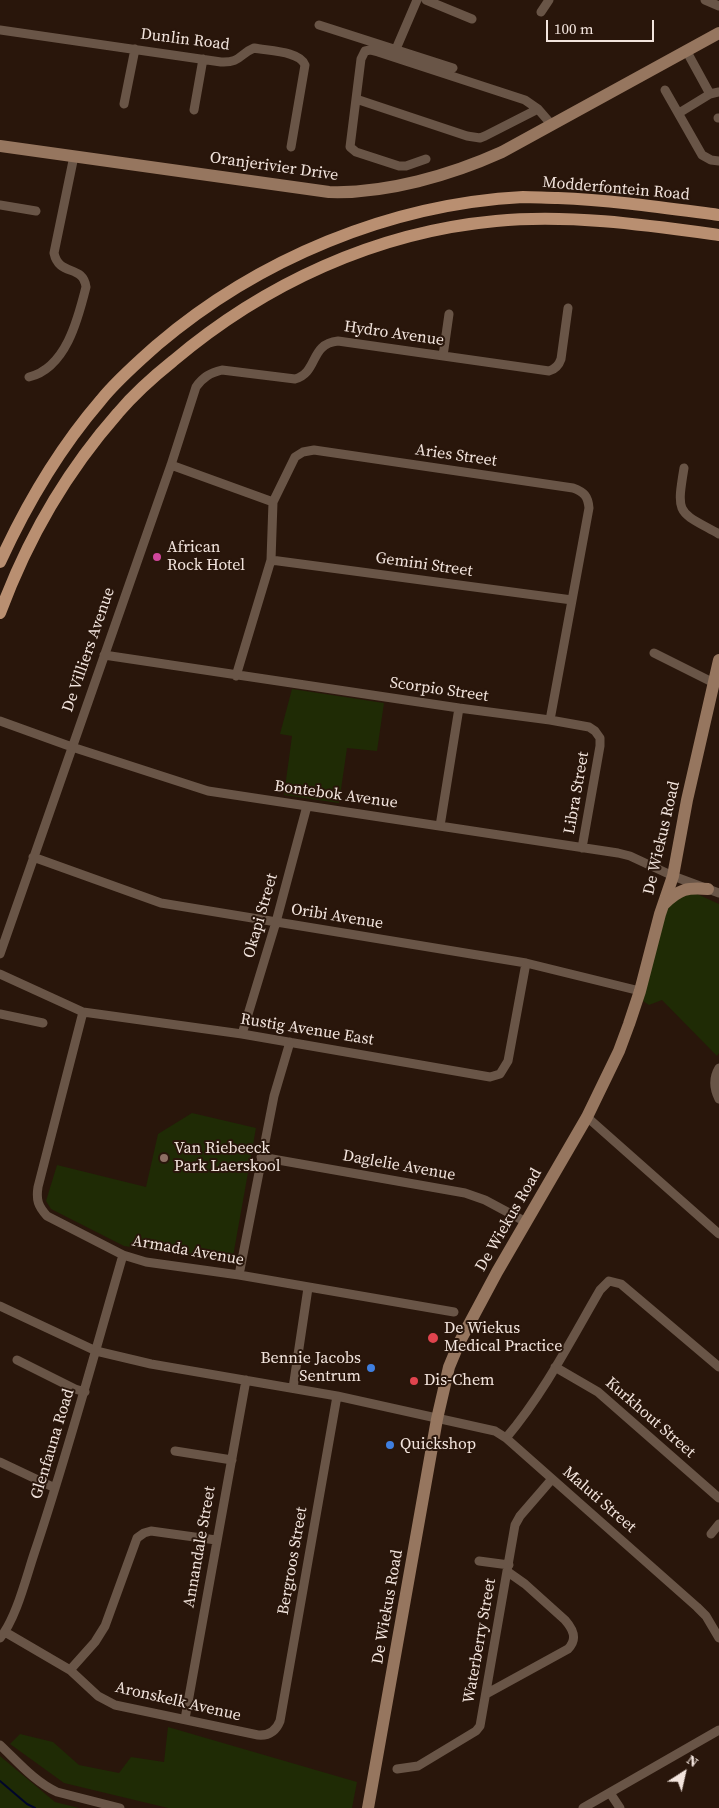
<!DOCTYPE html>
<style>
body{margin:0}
#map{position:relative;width:719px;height:1808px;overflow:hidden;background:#29160b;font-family:"Source Serif 4",serif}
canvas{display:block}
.north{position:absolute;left:659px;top:1748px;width:50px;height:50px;-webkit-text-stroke:4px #29160b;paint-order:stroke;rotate:35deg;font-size:14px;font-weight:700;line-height:20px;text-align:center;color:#f2e4dd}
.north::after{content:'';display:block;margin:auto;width:18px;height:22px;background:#f2e4dd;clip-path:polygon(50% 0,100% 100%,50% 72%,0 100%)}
.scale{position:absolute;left:546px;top:20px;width:108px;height:22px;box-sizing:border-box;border:2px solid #f2e4dd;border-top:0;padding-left:6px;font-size:15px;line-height:18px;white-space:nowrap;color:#f2e4dd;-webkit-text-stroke:4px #29160b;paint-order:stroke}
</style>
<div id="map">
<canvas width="719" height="1808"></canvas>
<div class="north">N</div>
<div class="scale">100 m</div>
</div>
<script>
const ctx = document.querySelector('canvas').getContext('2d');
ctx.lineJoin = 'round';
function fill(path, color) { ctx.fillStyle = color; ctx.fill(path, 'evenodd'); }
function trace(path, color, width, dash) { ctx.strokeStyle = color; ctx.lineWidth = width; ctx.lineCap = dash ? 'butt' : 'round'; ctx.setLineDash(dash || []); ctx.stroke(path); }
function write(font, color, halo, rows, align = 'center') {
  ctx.font = font + ' "Source Serif 4",serif'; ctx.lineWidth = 4; ctx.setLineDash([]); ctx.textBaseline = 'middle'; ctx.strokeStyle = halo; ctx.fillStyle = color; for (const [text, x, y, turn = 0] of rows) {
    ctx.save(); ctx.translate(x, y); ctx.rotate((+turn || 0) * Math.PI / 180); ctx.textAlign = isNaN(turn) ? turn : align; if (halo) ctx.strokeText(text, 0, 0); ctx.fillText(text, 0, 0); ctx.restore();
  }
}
const green = new Path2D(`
 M292,689L384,703L377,751L347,748L339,803L284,795L292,736L280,734Z
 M680,893L697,894L719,904V1053L717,1056L662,1000L649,1005L643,1001L667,905Z
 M192,1113L256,1128L232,1262L124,1246L51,1209L46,1201L57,1165L146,1187L158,1134Z
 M168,1727L357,1782L352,1808H168L64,1783L10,1744L20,1734L53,1742L79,1765L119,1773L131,1757L164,1762Z
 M0,1756L55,1802L79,1808H0Z`);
const stream = new Path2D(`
 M0,1781L27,1804L35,1808`);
const street = new Path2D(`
 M426,0L472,19
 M705,0L719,6
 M541,12L549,0
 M319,25L453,68
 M0,30L221,62C241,63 239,54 254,48C268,51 300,51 305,65L291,147
 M396,49L417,0
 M687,52L710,94L719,92
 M665,90L702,155L711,160L719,161
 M356,99L467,136L480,138L485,136L538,109
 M124,104L135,49
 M194,110L203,59
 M679,113L710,94
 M718,118H719
 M426,159L406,166H399L356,152L350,147L361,59L365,51L370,50L378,52L525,100L538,109L551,124
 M0,205L36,211
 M443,356L449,314
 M29,377C66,368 78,319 86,287C83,264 59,277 54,253L74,156
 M171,465L273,502
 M684,468C676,516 678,511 719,534
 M271,560L572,600
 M654,653L714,683
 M104,655L459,708L550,720L589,727L595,731L600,738V746L582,848
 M236,676L271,560L273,502L295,457L303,452L314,450L573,488C584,492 588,496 589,508L550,720
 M0,721L72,747L208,791L618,853L630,856L673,876L719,893
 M440,826L459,708
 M33,857L161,903L526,963L640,991
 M0,954L171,465L196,387C203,377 210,373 222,370L295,379C319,372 309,344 338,341L549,371C556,369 559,365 561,359L568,308
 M0,974L83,1012L242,1034L490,1077L500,1074L508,1061L526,963
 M83,1012L38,1187C36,1200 38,1206 47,1216L123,1255L146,1262L239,1275L454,1312
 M0,1014L43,1023
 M242,1034L276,922L307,806
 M719,1068C713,1078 714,1089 719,1099
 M587,1117L719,1234
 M261,1157L465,1193L485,1200L526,1222
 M239,1275L274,1096L290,1042
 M0,1306L96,1351L151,1364L337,1396L495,1431L506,1438L697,1607L706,1616L719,1638
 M17,1360L75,1389L85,1392
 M555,1367L598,1392L719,1498
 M293,1388L308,1288
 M506,1438C544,1393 571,1340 600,1290L609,1281L621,1284L719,1367
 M175,1451L232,1460
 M0,1462L55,1488
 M711,1534L719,1524
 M479,1561L509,1565
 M5,1632L70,1670L98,1696L115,1705L258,1735C269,1736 276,1731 280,1721L337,1396
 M0,1638C16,1619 26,1578 34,1554C67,1456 94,1355 123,1255
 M70,1670L95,1642L105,1626L137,1538L144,1533L151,1531L216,1540
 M486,1694L568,1649C578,1639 573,1629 565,1620L525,1584L508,1572
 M185,1719L246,1380
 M0,1745C18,1762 35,1782 57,1792L120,1808
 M397,1769L418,1766L476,1731L480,1726L515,1525L520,1516L552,1479
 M610,1793L620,1808
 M583,1808L719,1730`);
const secondary = new Path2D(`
 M0,146L329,192C386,194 451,175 502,152L719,33
 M664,904C680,889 687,887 708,889
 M368,1808L437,1419L449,1367L459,1343L497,1272L587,1117L619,1051L629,1024L640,991L660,914L673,876L687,800L719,660`);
const primary = new Path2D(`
 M0,562C27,503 58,450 101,400C117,380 138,362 157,345C258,259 390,204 523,197C535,197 547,198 558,198C612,200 666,208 719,215
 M0,613C27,540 66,472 118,413C134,394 153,377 173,361C264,284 376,232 496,221C570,214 646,225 719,235`);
const markers = [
 [157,557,5,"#d1479c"],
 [164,1158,5,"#8d6e63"],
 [433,1338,6,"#e0444e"],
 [371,1368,5,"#3f7fe0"],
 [414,1381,5,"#e0444e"],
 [390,1445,5,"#3f7fe0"]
];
const streetNames = [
 ["Dunlin Road",185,40,7],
 ["Oranjerivier Drive",274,167,8],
 ["Modderfontein Road",616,189,5],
 ["Hydro Avenue",394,334,8],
 ["Aries Street",456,456,8],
 ["Gemini Street",424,565,8],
 ["De Villiers Avenue",89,650,-71],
 ["Scorpio Street",439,690,8],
 ["Libra Street",577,793,-80],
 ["Bontebok Avenue",336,795,8],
 ["De Wiekus Road",662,838,-77],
 ["Okapi Street",261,916,-74],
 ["Oribi Avenue",337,917,9],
 ["Rustig Avenue East",307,1030,9],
 ["Daglelie Avenue",399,1166,10],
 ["De Wiekus Road",509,1220,-60],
 ["Armada Avenue",188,1251,10],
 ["Kurkhout Street",650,1418,41],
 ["Glenfauna Road",53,1444,-73],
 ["Maluti Street",599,1500,41],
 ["Annandale Street",200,1547,-80],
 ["Bergroos Street",293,1561,-80],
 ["De Wiekus Road",388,1607,-80],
 ["Waterberry Street",480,1641,-80],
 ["Aronskelk Avenue",178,1702,13]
];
const poiNames = [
 ["African",167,548],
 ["Rock Hotel",167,566],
 ["Van Riebeeck",174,1149],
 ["Park Laerskool",174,1167],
 ["De Wiekus",444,1329],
 ["Medical Practice",444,1347],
 ["Bennie Jacobs",361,1359,"right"],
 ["Sentrum",361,1377,"right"],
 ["Dis-Chem",424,1381],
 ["Quickshop",400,1445]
];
fill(green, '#1f2b05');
trace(stream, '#00052b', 2);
trace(street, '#695547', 9);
trace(secondary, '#96765f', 12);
trace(primary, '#b98f71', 12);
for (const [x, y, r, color] of markers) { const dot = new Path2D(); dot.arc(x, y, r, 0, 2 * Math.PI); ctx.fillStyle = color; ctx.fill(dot); trace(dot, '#29160b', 2); }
write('16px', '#f2e4dd', '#29160b', streetNames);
write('16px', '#f2e4dd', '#29160b', poiNames, 'left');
</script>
